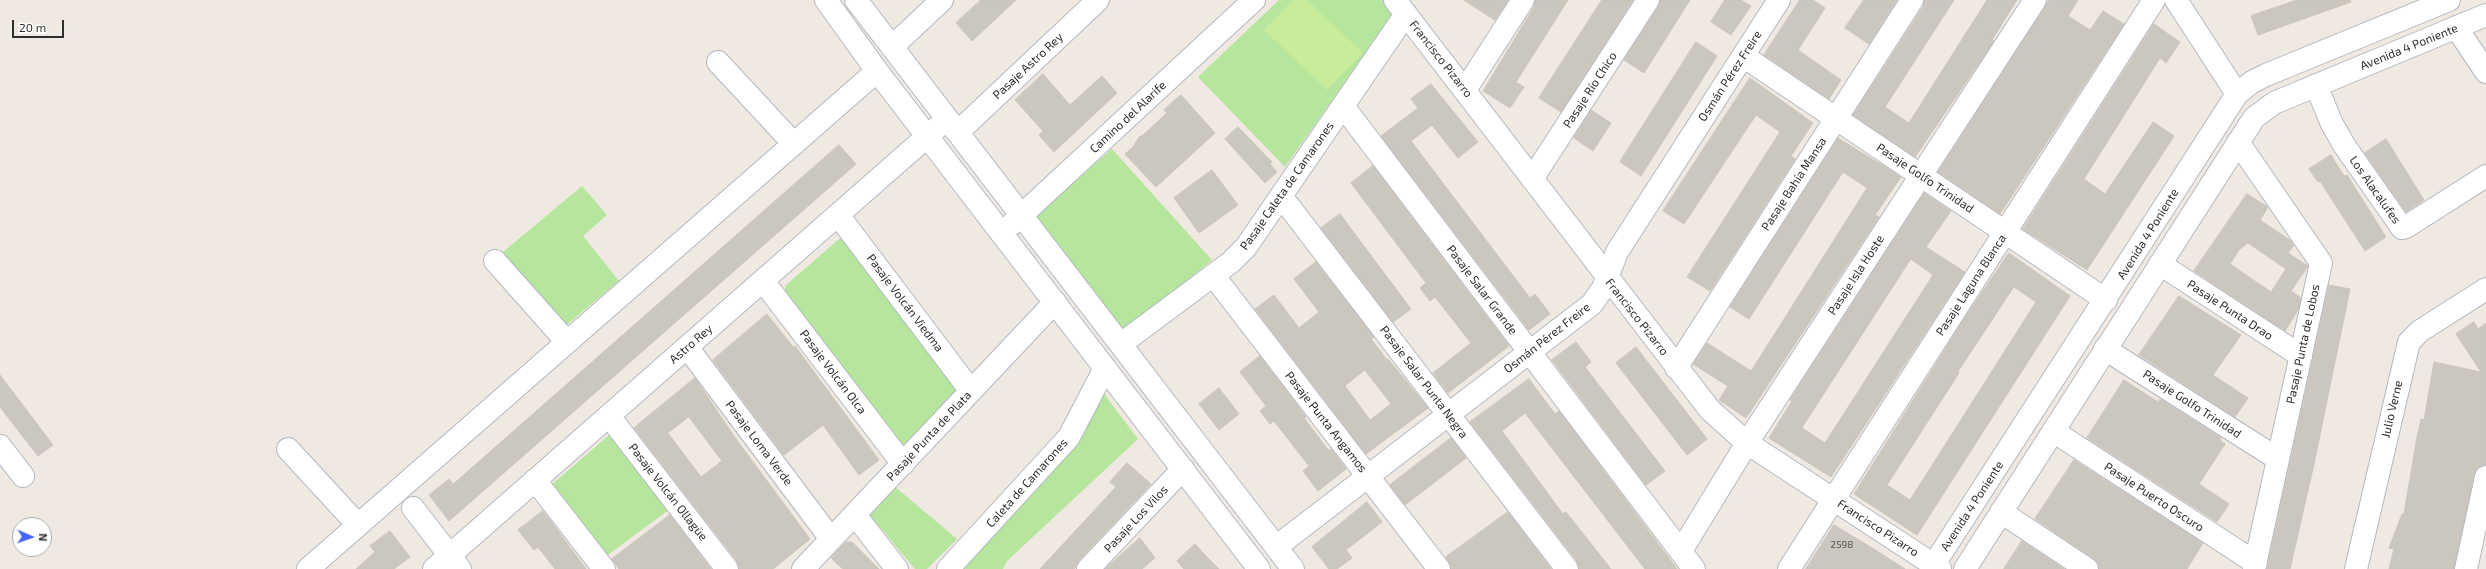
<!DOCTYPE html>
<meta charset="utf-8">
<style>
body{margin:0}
#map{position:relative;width:2486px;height:569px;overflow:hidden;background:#efe9e1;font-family:"Exo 2",sans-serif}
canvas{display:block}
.north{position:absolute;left:12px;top:517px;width:40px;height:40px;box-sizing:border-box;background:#fff;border:1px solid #ababab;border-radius:50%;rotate:92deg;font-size:11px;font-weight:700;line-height:16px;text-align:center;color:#2e2e2e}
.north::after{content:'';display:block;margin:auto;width:14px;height:18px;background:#4264fb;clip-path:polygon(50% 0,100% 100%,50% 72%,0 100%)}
.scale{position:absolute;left:12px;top:20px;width:52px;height:18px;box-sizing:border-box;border:2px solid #2e2e2e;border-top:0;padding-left:5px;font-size:12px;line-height:14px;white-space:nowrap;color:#2e2e2e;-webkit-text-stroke:3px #fff;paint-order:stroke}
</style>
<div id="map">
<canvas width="2486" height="569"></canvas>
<div class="north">N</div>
<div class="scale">20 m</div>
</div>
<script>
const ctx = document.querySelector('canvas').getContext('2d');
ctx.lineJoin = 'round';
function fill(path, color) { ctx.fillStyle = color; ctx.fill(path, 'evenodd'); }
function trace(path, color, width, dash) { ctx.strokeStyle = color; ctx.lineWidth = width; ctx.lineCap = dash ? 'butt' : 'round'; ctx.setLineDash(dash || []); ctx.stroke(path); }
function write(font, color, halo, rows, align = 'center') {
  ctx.font = font + ' "Exo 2",sans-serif'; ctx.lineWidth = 3.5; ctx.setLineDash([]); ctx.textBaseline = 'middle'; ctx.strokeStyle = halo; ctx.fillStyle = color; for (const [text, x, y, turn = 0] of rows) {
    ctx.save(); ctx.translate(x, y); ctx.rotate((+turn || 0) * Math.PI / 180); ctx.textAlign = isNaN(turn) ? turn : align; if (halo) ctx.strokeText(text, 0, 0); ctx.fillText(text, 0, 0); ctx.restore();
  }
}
const green = new Path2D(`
 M1279,0H1382L1393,14L1285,167L1198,77Z
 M1112,149L1212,260L1122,334L1034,217Z
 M582,186L607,215L583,236L619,281L565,326L503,252Z
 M845,234L960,388L903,446L784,292L786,285Z
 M1098,386L1138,439L1007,561L1003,569H958Z
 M615,430L674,506L605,557L550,486Z
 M894,486L957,539L927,569H915L868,513Z`);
const pitch = new Path2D(`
 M1293,0H1307L1363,53L1327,90L1264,30Z`);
const building = new Path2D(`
 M981,0H1016L972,41L956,23Z
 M1464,0H1508L1495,20Z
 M1535,0H1568L1516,82L1524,87L1510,108L1483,91L1534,7Z
 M1602,0H1633L1561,112L1539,98Z
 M1660,0H1690L1644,73L1624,60L1658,7Z
 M1725,0H1741L1751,6L1731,35L1711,22Z
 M1800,0H1813L1825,8L1798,50L1841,80L1829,99L1764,55Z
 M1864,0H1897L1869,44L1845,28Z
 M1924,0H1954L1885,107L1909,123L1987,0H2017L1992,40L1994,41L1915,157L1853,115L1923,7Z
 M2049,0H2078L2068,16L2090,30L2103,11L2124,24L2000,214L1938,172Z
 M2297,0H2350L2351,2L2258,35L2251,16Z
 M2154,24L2180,42L2166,63L2160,58L2084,179L2105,194L2153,122L2174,136L2087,270L2023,229Z
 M1696,42L1717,56L1641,176L1620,162Z
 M1043,74L1070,105L1102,76L1117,93L1054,152L1039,135L1043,131L1015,100Z
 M1750,78L1813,123L1791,156L1795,159L1710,291L1687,277L1780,132L1756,115L1684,224L1663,211Z
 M1431,84L1478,142L1458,158L1432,125L1411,141L1530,298L1535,294L1550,314L1529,330L1381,136L1418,108L1411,99Z
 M1181,95L1215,133L1156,187L1125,154L1133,147L1139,137L1143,135L1167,113L1164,110Z
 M1591,110L1611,123L1593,151L1574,138Z
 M1238,127L1272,162L1270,164L1277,172L1265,183L1225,139Z
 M1838,138L1901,177L1875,215L1879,217L1746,418L1719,400L1728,386L1693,364L1707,343L1751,371L1767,346L1867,188L1843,172L1749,319L1730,307Z
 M2386,139L2424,200L2406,212L2365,153Z
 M839,145L856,164L449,521L429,495L449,479L453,484Z
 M2331,155L2344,176L2347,175L2386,237L2365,251L2320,181L2318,182L2309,169Z
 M1373,166L1509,346L1448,393L1433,373L1471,343L1435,297L1430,301L1420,288L1426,283L1351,183Z
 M1212,170L1238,205L1199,233L1174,198Z
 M1924,193L1951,211L1926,247L1965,272L1831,477L1769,438L1792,401L1790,400ZM1911,259L1933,275L1825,443L1802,428Z
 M2247,194L2268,207L2260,220L2291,241L2294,245L2288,253L2308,266L2291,291L2301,298L2298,310L2285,331L2194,271ZM2248,243L2286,269L2271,292L2230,264L2239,250Z
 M1340,214L1411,309L1393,322L1321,228Z
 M2009,253L2070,296L1917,535L1854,494L1968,313ZM2014,287L2036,302L1910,500L1887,485L1959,373L1958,372Z
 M1316,262L1374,337L1371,339L1387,360L1388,359L1428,408L1366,454L1255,309L1274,295L1299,328L1319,312L1294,279ZM1365,370L1391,404L1370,420L1345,386Z
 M2329,285L2350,289L2314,464L2290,569H2267Z
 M2179,296L2241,335L2213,375L2248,398L2235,417L2139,355Z
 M767,314L793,347L795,346L879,460L859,475L823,425L784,455L713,360Z
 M2474,322L2478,329L2486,323V461L2485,465L2477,468L2474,474L2454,569H2389L2394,549L2389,548L2402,514H2404L2417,437L2421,419L2424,420L2434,362L2481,372L2456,334Z
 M1576,342L1591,362L1585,367L1665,471L1646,485L1552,360Z
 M1636,347L1707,439L1687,455L1616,363Z
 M1260,356L1306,417L1304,418L1329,451L1331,449L1346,469L1318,491L1303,471L1309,466L1274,421L1270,424L1260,411L1266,406L1240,372Z
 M0,375L53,445L38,456L0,407Z
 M695,378L736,439L810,539L773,569H739L737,561L634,428ZM689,417L722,461L701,477L668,433Z
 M1529,379L1555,414L1559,411L1677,569H1645L1525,413L1502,431L1563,514L1566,512L1611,569H1579L1577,561L1470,422Z
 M2124,380L2158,402L2160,399L2221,438L2220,440L2225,444L2199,484L2229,504L2217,522L2087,438Z
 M1219,388L1239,414L1219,430L1199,404Z
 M1451,438L1466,458L1405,505L1390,485Z
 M2074,460L2203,543L2187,569H2099L2094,559L2035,519Z
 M1127,463L1151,484L1079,560L1074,569H1040L1116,487L1110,482Z
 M1367,502L1382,522L1346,550L1352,558L1337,569H1329L1312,547Z
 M543,511L558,531L586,569H555L538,547L534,550L518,530Z
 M1508,512L1551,569H1451L1446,557Z
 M670,515L711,569H619L612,559Z
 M1834,525L1877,551L1905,569H1806Z
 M390,531L410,557L394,569H356L375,552L370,546Z
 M1140,538L1155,558L1142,569H1105Z
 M2022,541L2064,569H2004Z
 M846,542H852L879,569H843L831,558Z
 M1195,544L1206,556L1219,569H1184L1177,561Z`);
const minor = new Path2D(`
 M826,0L877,71L1259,569
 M856,0L1293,569
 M1395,0L1710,410L1747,443L1940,569
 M2176,0L2237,94
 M2456,27L2486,72
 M892,47L942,0
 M1743,56L2106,300
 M718,62L794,144
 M2316,85L2332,124L2344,145L2402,228L2406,227L2486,176
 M1465,90L1523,0
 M1343,106L1694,569
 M958,132L1098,0
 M2238,142L2321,263L2254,569
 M1532,179L1648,0
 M1281,196L1567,569
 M838,215L971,391
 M1012,224L1254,0
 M495,261L567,342
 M2160,264L2301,356
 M1213,275L1439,569
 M763,281L903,464
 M1121,344L1231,262L1246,247L1406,14
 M687,347L831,539
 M2105,349L2278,459
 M1676,368L1912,0
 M609,416L727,569
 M2053,431L2256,563
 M0,446L23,476
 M288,449L358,525
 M535,480L604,569
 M413,508L460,569
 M2001,512L2087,569
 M855,515L897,569
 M1276,547L1592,304L1603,288L1617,252L1779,0
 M1681,551L1747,443L2035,0
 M308,569L877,71
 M434,569L939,126
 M803,569L1055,302
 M948,569L1069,437L1105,368
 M1088,569L1183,469
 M1789,569L2154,0
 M1931,569L2237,94L2252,82L2266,75L2449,0
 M1965,569L2254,118L2274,103L2486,15
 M2356,569L2409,342L2420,331L2486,289
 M2466,569L2486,477`);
const numberNames = [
 ["2598",1842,545]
];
const streetNames = [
 ["Avenida 4 Poniente",2409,47,-22],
 ["Francisco Pizarro",1441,59,52],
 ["Pasaje Astro Rey",1028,66,-43],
 ["Osmán Pérez Freire",1730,76,-57],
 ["Pasaje Río Chico",1590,90,-57],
 ["Camino del Alarife",1128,117,-43],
 ["Pasaje Golfo Trinidad",1925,178,34],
 ["Pasaje Bahía Mansa",1794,184,-57],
 ["Pasaje Caleta de Camarones",1287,186,-55],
 ["Los Alacalufes",2375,190,55],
 ["Avenida 4 Poniente",2148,234,-58],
 ["Pasaje Isla Hoste",1856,275,-57],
 ["Pasaje Laguna Blanca",1971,285,-57],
 ["Pasaje Salar Grande",1482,290,53],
 ["Pasaje Volcán Viedma",905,303,53],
 ["Pasaje Punta Drao",2230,310,33],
 ["Francisco Pizarro",1637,317,52],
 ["Osmán Pérez Freire",1547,338,-38],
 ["Astro Rey",691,344,-41],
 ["Pasaje Punta de Lobos",2303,344,-78],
 ["Pasaje Volcán Olca",833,372,53],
 ["Pasaje Salar Punta Negra",1424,382,53],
 ["Pasaje Golfo Trinidad",2192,404,33],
 ["Julio Verne",2392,409,-77],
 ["Pasaje Punta Angamos",1326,422,52],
 ["Pasaje Punta de Plata",929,436,-47],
 ["Pasaje Loma Verde",759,443,53],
 ["Caleta de Camarones",1027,483,-48],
 ["Pasaje Volcán Ollagüe",668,492,52],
 ["Pasaje Puerto Oscuro",2154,497,33],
 ["Avenida 4 Poniente",1972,506,-57],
 ["Pasaje Los Vilos",1136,519,-47],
 ["Francisco Pizarro",1878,528,33]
];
fill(green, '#b6e59e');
fill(pitch, '#c9ec9a');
fill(building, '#cbc7bf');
trace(building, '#cbc5ba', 1);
trace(minor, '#b4b7c1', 24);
trace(minor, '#fff', 22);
write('10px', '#555452', null, numberNames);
write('12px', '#2e2e2e', '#fff', streetNames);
</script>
